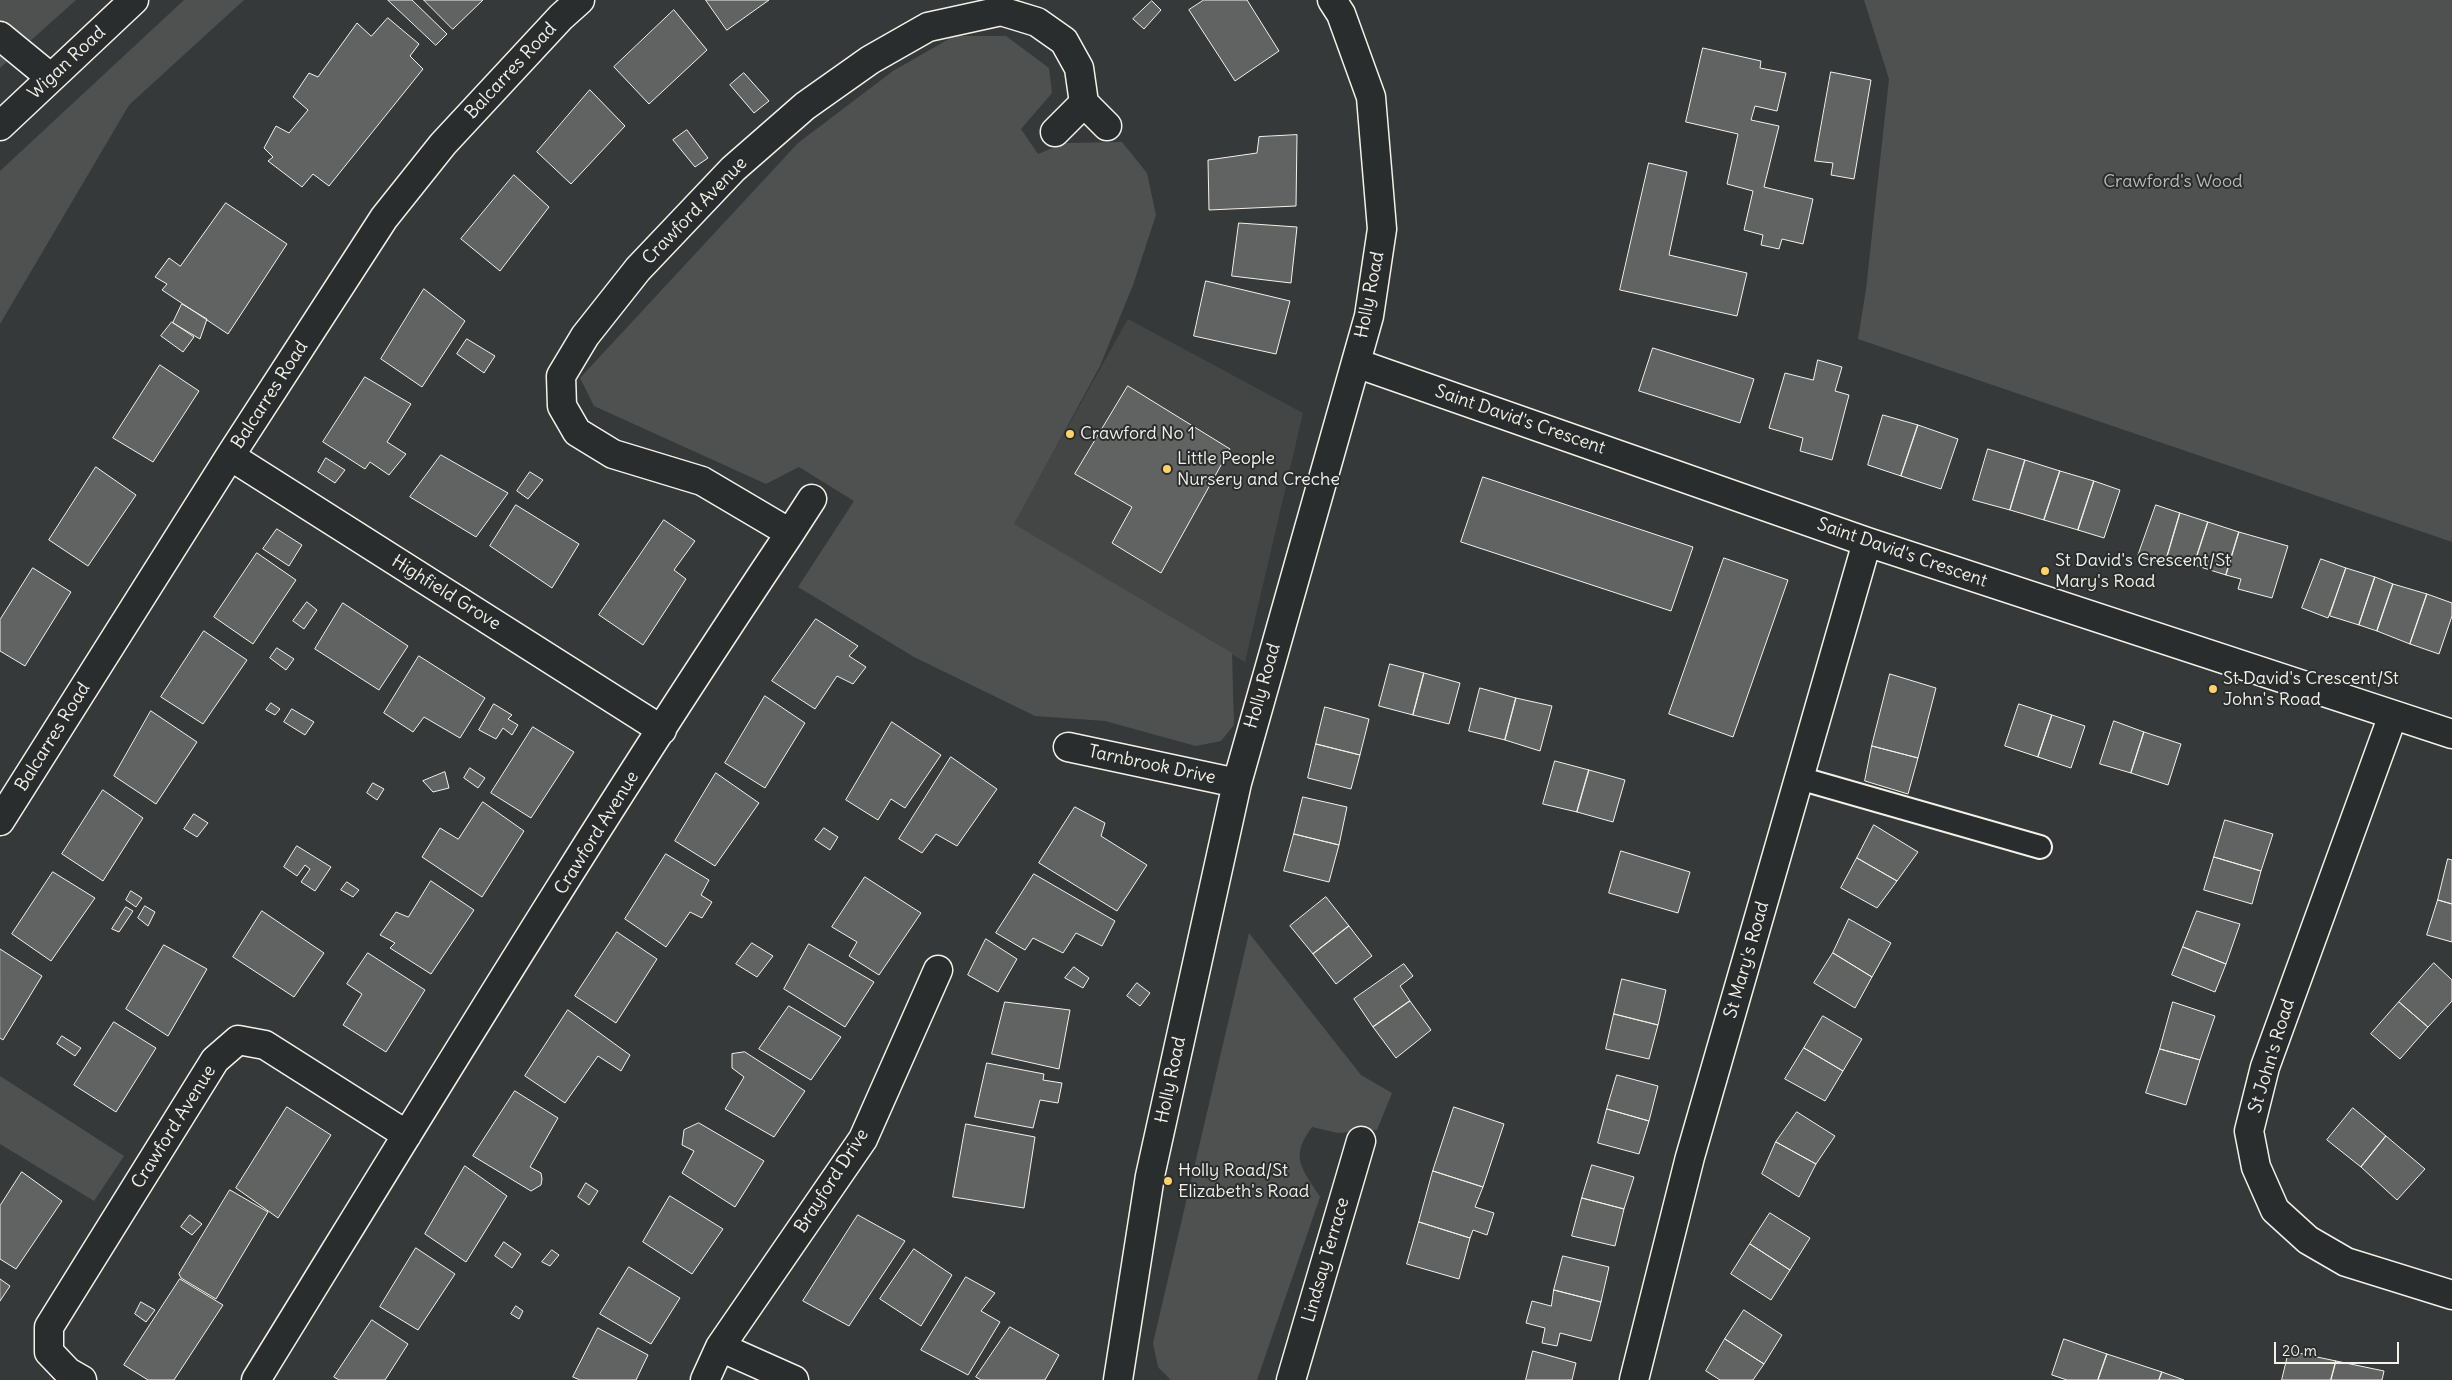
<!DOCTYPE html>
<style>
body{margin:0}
#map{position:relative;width:2452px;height:1380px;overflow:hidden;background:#363939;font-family:Delius,sans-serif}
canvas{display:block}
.scale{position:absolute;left:2274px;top:1342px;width:125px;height:22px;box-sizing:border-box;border:2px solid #f4f1e8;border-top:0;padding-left:6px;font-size:15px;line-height:18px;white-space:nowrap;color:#f4f1e8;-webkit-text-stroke:4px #2a2d2e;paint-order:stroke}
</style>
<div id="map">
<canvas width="2452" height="1380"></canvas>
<div class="scale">20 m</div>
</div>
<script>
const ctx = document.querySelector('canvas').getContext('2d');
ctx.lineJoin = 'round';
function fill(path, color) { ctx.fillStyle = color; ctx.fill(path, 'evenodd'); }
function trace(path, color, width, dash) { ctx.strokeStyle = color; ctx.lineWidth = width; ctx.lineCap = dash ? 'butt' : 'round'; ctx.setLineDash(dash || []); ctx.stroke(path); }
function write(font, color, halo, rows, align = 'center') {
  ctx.font = font + ' Delius,sans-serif'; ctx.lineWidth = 4; ctx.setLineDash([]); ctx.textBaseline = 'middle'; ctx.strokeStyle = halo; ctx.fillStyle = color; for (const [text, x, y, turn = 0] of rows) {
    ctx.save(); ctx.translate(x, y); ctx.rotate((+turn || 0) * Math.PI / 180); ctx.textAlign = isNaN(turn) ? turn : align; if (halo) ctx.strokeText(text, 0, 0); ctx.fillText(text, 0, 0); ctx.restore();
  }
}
const built = new Path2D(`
 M1128,319L1303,413L1245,662L1013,524Z`);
const green = new Path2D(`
 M0,0H76L0,68Z
 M184,0H244L129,105L0,324V171Z
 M1864,0H2452V542L1858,339L1866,289L1889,79Z
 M954,36H1006L1049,68L1052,93L1021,129L1038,154L1065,143L1122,142L1147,173L1156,215L1133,285L1100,366L1014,524L1232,653L1234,725L1221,741L1196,746L1105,721L1035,716L914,657L798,587L854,501L799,467L766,484L594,406L580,378L798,143L893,71Z
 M1249,933L1361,1075L1392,1093L1377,1130L1338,1133L1312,1127C1289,1158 1302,1168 1320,1197L1257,1380H1171L1158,1367L1153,1343Z
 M0,1076L124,1156L94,1201L0,1144Z`);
const building = new Path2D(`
 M388,0H412L447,34L436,45Z
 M424,0H483L453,29Z
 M706,0H769L727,30Z
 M1204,0H1247L1279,51L1235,81L1189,10Z
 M1152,1L1161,10L1144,29L1133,19Z
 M674,10L707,50L649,104L614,67Z
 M388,18L419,44L410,56L423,69L329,186L313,174L302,187L268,161L273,157L264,148L276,126L289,133L308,110L293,97L309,73L318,77L357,23L371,36Z
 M1703,48L1761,61L1760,68L1786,73L1777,111L1755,106L1751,120L1779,126L1764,187L1813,199L1803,244L1782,239L1779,249L1761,245L1763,235L1744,230L1753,191L1727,184L1738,134L1686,122Z
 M1831,72L1871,80L1854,179L1831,175L1833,163L1815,161Z
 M744,73L769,101L754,113L730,85Z
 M590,90L625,126L571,184L537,152Z
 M687,130L708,158L695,167L673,140Z
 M1297,135L1296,206L1209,210L1208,160L1257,153L1259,137Z
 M1649,163L1687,172L1669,255L1747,273L1737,316L1620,290Z
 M514,175L549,207L500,271L461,239Z
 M226,203L287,244L228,334L162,290L167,284L155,277L169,258L180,266Z
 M1239,223L1297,227L1291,283L1232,276Z
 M1206,281L1290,301L1276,354L1194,336Z
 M424,289L465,321L422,387L381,359Z
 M182,304L207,319L200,339L173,323Z
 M172,322L194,337L183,352L161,336Z
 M467,339L495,356L484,373L457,354Z
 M1653,348L1754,379L1740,423L1639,391Z
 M1818,360L1842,367L1835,391L1849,395L1832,460L1800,451L1803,438L1769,428L1785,373L1813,380Z
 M160,365L199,391L153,462L113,438Z
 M365,377L411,404L387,442L406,454L389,475L370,462L365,469L323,442Z
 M1128,386L1230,449L1161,573L1112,543L1132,507L1075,474Z
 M1883,415L1918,425L1901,476L1868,465Z
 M1918,425L1958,439L1941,489L1901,476Z
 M1988,449L2025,460L2010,510L1973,500Z
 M441,455L508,493L476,537L410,497Z
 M326,458L345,470L335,483L318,472Z
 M2025,460L2060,471L2044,520L2010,510Z
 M96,467L136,495L88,566L49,540Z
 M2060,471L2094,481L2078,530L2044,520Z
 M530,472L543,480L528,499L517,491Z
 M1483,477L1693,547L1671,611L1461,542Z
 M2094,481L2120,490L2104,538L2078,530Z
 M516,505L579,544L552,588L490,546Z
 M2156,505L2180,513L2167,557L2162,564L2138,556Z
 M2180,513L2208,522L2194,565L2167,557Z
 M664,520L695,541L674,570L686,579L643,645L599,615Z
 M2208,522L2239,532L2226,575L2194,565Z
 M277,529L302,545L289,566L263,549Z
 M2239,532L2288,546L2272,598L2238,589L2241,579L2226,575Z
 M257,553L296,580L253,644L214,617Z
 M1724,558L1788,580L1733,737L1669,714Z
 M2321,559L2346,568L2328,618L2302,608Z
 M33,568L71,592L25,666L0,651V620Z
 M2346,568L2375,577L2359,625L2330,616Z
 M2375,577L2393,584L2377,631L2359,625Z
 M2393,584L2427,594L2410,644L2377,631Z
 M2427,594L2452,603V616L2439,654L2410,644Z
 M307,602L317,610L304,629L293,621Z
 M343,603L408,646L379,690L315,649Z
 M816,619L858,646L849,656L866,667L853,684L837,676L815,709L772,681Z
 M204,631L247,660L203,724L161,697Z
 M277,648L294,659L286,670L270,658Z
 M419,656L485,698L460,738L424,717L413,732L384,713Z
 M1390,664L1424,673L1413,715L1379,706Z
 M1424,673L1460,683L1449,724L1413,715Z
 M1890,674L1936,688L1918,758L1872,746Z
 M1480,688L1516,698L1505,740L1469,731Z
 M765,696L805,723L765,788L725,763Z
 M1516,698L1552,706L1540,751L1505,740Z
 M271,703L280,709L275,715L266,710Z
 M494,704L512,715L508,719L518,725L512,735L503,728L496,739L479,730Z
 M2019,704L2052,715L2038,757L2005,746Z
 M1325,707L1369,719L1360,755L1316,744Z
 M292,709L314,722L305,735L284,722Z
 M151,711L197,742L156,804L114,776Z
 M2052,715L2085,726L2071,768L2038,757Z
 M2114,721L2144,732L2131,773L2100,764Z
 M892,722L941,755L905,808L891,799L878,820L846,800Z
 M533,727L574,752L531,818L491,793Z
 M2144,732L2181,744L2168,785L2131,773Z
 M1316,744L1360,755L1351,789L1308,778Z
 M1872,746L1918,758L1908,794L1865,781Z
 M951,757L997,789L957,846L936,834L922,853L899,839Z
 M1555,761L1589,770L1577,812L1543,804Z
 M470,768L485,778L478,788L464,778Z
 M1589,770L1625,780L1613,822L1577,812Z
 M445,772L449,788L433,792L423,781Z
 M716,773L759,803L715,866L675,841Z
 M373,783L384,789L377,800L367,793Z
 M103,790L143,818L103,881L62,854Z
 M1303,797L1347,807L1339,845L1294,834Z
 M483,802L524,831L482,897L422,857L440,828L458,839Z
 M1075,807L1105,823L1101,836L1147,865L1117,911L1039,863Z
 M194,814L208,823L197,837L184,829Z
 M2225,820L2273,834L2261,871L2214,857Z
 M1874,825L1918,852L1897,881L1857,858Z
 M824,828L838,837L830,850L815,840Z
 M1294,834L1339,845L1329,882L1284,871Z
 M297,846L331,867L315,891L301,882L310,869L305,865L297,876L284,867Z
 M1621,851L1690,872L1678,913L1609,893Z
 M666,854L709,880L701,895L712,902L702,918L690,912L666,947L625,919Z
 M2214,857L2261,871L2252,904L2204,890Z
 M1857,858L1897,881L1877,908L1841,888Z
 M2448,859L2452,860V904L2438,900Z
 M53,872L95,898L51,961L12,934Z
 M1034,874L1115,921L1102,946L1076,933L1063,953L1033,938L1025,950L996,933Z
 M865,877L921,913L879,975L849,956L857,942L832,927Z
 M431,881L474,910L431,974L390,948L395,943L380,935L396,912L408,917Z
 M347,882L359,890L353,897L341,890Z
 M131,891L142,898L136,907L126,900Z
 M1326,897L1349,926L1313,954L1290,926Z
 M2438,900L2452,904V942L2427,935Z
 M145,906L155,912L148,926L138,918Z
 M126,907L133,911L119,932L112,929Z
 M262,911L324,953L294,997L233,957Z
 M2197,911L2240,924L2226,964L2183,947Z
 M1849,919L1891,943L1872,977L1833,953Z
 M1349,926L1372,956L1336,984L1313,954Z
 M617,932L657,959L616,1023L575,996Z
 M986,939L1017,959L998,992L968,975Z
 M752,943L773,956L757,977L736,964Z
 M809,944L874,982L845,1027L784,989Z
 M164,945L207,969L168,1036L126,1009Z
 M2183,947L2226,964L2215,992L2172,975Z
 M0,949L42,976L3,1040L0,1038Z
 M368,953L425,990L386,1052L343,1025L362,994L347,984Z
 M1833,953L1872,977L1855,1008L1814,983Z
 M2434,963L2452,980V1001L2428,1027L2399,1002Z
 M1404,964L1413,976L1400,986L1410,1001L1373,1027L1354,999Z
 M1074,967L1089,978L1083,988L1065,978Z
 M1622,979L1666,990L1658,1025L1614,1014Z
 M1137,983L1150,993L1140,1006L1127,996Z
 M1410,1001L1431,1030L1396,1058L1373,1027Z
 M1005,1002L1070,1010L1059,1069L992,1054Z
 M2173,1002L2215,1016L2200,1060L2160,1049Z
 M2399,1002L2428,1027L2400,1059L2371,1034Z
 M789,1006L841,1037L811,1080L759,1049Z
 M568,1010L630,1055L621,1071L598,1056L565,1103L525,1076Z
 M1614,1014L1658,1025L1649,1059L1606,1049Z
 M1823,1016L1862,1039L1843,1071L1804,1048Z
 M114,1022L156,1048L116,1112L74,1085Z
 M62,1036L81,1048L75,1056L57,1044Z
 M1804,1048L1843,1071L1825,1101L1785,1079Z
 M2160,1049L2200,1060L2186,1105L2146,1093Z
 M745,1052L805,1091L774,1137L725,1109L744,1077L732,1068V1054Z
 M987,1063L1044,1074L1043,1080L1062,1083L1058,1103L1040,1100L1033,1128L975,1117Z
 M1617,1075L1658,1086L1649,1121L1607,1109Z
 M515,1091L558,1118L530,1167L541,1173L542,1179L541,1185L531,1191L473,1156Z
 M287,1107L331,1135L278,1218L236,1188Z
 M1454,1107L1504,1124L1483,1187L1433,1171Z
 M2353,1108L2386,1136L2361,1167L2327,1140Z
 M1607,1109L1649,1121L1639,1154L1598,1143Z
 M1797,1112L1835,1136L1816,1164L1776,1142Z
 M699,1123L764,1161L735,1207L682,1173L694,1151L682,1145L684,1130Z
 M966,1124L1035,1137L1024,1208L953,1197Z
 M2386,1136L2425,1169L2397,1200L2361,1167Z
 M1776,1142L1816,1164L1799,1197L1762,1174Z
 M1592,1165L1634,1177L1624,1209L1582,1198Z
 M465,1166L507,1196L466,1262L425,1234Z
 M1433,1171L1483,1187L1475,1207L1494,1213L1487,1235L1473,1230L1470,1238L1419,1222Z
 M22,1172L62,1201L16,1269L0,1259V1206Z
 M586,1183L598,1191L589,1205L578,1197Z
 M230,1190L268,1212L216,1299L181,1278L179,1274Z
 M670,1196L723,1229L692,1274L643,1242Z
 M1582,1198L1624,1209L1615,1246L1572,1236Z
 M1770,1213L1810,1238L1790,1270L1750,1244Z
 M190,1215L202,1224L192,1235L181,1227Z
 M858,1215L905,1241L849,1326L803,1301Z
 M1419,1222L1470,1238L1459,1279L1407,1264Z
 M504,1242L521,1254L512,1268L495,1256Z
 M1750,1244L1790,1270L1771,1300L1731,1274Z
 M416,1248L455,1274L418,1330L380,1307Z
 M914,1249L952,1275L921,1326L880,1299Z
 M552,1250L559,1255L550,1266L542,1262Z
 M1563,1256L1609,1267L1601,1302L1554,1290Z
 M629,1267L680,1298L651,1344L600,1314Z
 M966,1277L995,1293L981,1311L1000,1322L968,1375L921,1350Z
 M0,1279L10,1286L0,1301Z
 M180,1279L223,1305L174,1380H148L124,1365Z
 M1554,1290L1601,1302L1591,1341L1560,1333L1557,1346L1542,1343L1545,1328L1526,1323L1532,1301L1551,1306Z
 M141,1302L155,1310L146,1322L135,1314Z
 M516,1306L523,1311L519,1319L511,1314Z
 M1744,1310L1782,1335L1764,1364L1725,1339Z
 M372,1320L408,1344L385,1380H339L334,1377Z
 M1010,1327L1059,1355L1045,1380H981L976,1377Z
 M598,1328L648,1355L636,1380H580L573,1377Z
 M1725,1339L1764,1364L1753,1380H1720L1706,1371Z
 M2064,1339L2107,1354L2098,1380H2067L2052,1375Z
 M1533,1351L1576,1363L1572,1380H1526Z
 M2289,1351L2336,1361L2331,1380H2282Z
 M2107,1354L2162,1372L2159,1380H2098Z
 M2336,1361L2384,1371L2382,1380H2331Z
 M2162,1372L2184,1380H2159Z`);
const lane = new Path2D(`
 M1799,778L2040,847`);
const street = new Path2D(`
 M0,36L50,77
 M1084,103L1107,126
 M1356,363L1867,542L2452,734
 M230,456L662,730
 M790,533L812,499
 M2393,715L2265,1067L2249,1131L2256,1167L2275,1210L2308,1240L2346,1262L2452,1295
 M1068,747L1237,783
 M0,821L230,456L384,218L443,144L561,17L580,0
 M720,1347L794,1380
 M82,1380L68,1372L49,1352V1327L215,1060L238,1040L265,1045L407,1135
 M256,1380C431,1096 604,810 790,533L702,481L613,454L577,432L562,406L561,376L585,336L638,269L733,169L805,106L870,60L928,27L1001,11L1037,22L1064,41L1079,68L1084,103L1055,132
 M705,1380L720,1347L863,1139L938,970
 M1118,1380L1150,1176L1237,783L1369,316L1382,229L1371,97L1341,14L1332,0
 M1291,1380L1361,1141
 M1634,1380L1690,1157L1867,542`);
const secondary = new Path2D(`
 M0,126L134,0`);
const markers = [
 [1070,434,5,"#ffd166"],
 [1167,469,5,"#ffd166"],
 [2045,571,5,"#ffd166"],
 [2213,689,5,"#ffd166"],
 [1168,1181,5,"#ffd166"]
];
const streetNames = [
 ["Wigan Road",67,63,-43],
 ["Balcarres Road",511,71,-47],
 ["Crawford Avenue",695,211,-46],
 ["Holly Road",1370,295,-79],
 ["Balcarres Road",270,395,-57],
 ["Saint David's Crescent",1520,420,19],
 ["Saint David's Crescent",1902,553,19],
 ["Highfield Grove",446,593,32],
 ["Holly Road",1263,686,-74],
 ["Balcarres Road",53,737,-58],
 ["Tarnbrook Drive",1152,765,12],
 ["Crawford Avenue",597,833,-58],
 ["St Mary's Road",1747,960,-74],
 ["St John's Road",2272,1056,-73],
 ["Holly Road",1171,1080,-78],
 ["Crawford Avenue",174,1127,-58],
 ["Brayford Drive",832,1181,-57],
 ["Lindsay Terrace",1326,1260,-74]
];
const parkNames = [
 ["Crawford's Wood",2173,182]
];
const poiNames = [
 ["Crawford No 1",1080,434],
 ["Little People",1177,459],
 ["Nursery and Creche",1177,480],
 ["St David's Crescent/St",2055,561],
 ["Mary's Road",2055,582],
 ["St David's Crescent/St",2223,679],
 ["John's Road",2223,700],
 ["Holly Road/St",1178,1171],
 ["Elizabeth's Road",1178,1192]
];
fill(built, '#434645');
fill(green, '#4e514f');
fill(building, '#616362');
trace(building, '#f4f1e8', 1);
trace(lane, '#f4f1e8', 26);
trace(street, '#f4f1e8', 31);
trace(secondary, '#f4f1e8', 31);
trace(lane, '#2a2d2e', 22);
trace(street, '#2a2d2e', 28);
trace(secondary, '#2a2d2e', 28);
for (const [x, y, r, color] of markers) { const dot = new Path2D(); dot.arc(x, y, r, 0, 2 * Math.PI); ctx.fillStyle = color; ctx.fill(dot); trace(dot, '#2a2d2e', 2); }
write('18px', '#f4f1e8', '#2a2d2e', streetNames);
write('18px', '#bab9b2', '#2a2d2e', parkNames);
write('18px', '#f4f1e8', '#2a2d2e', poiNames, 'left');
</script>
